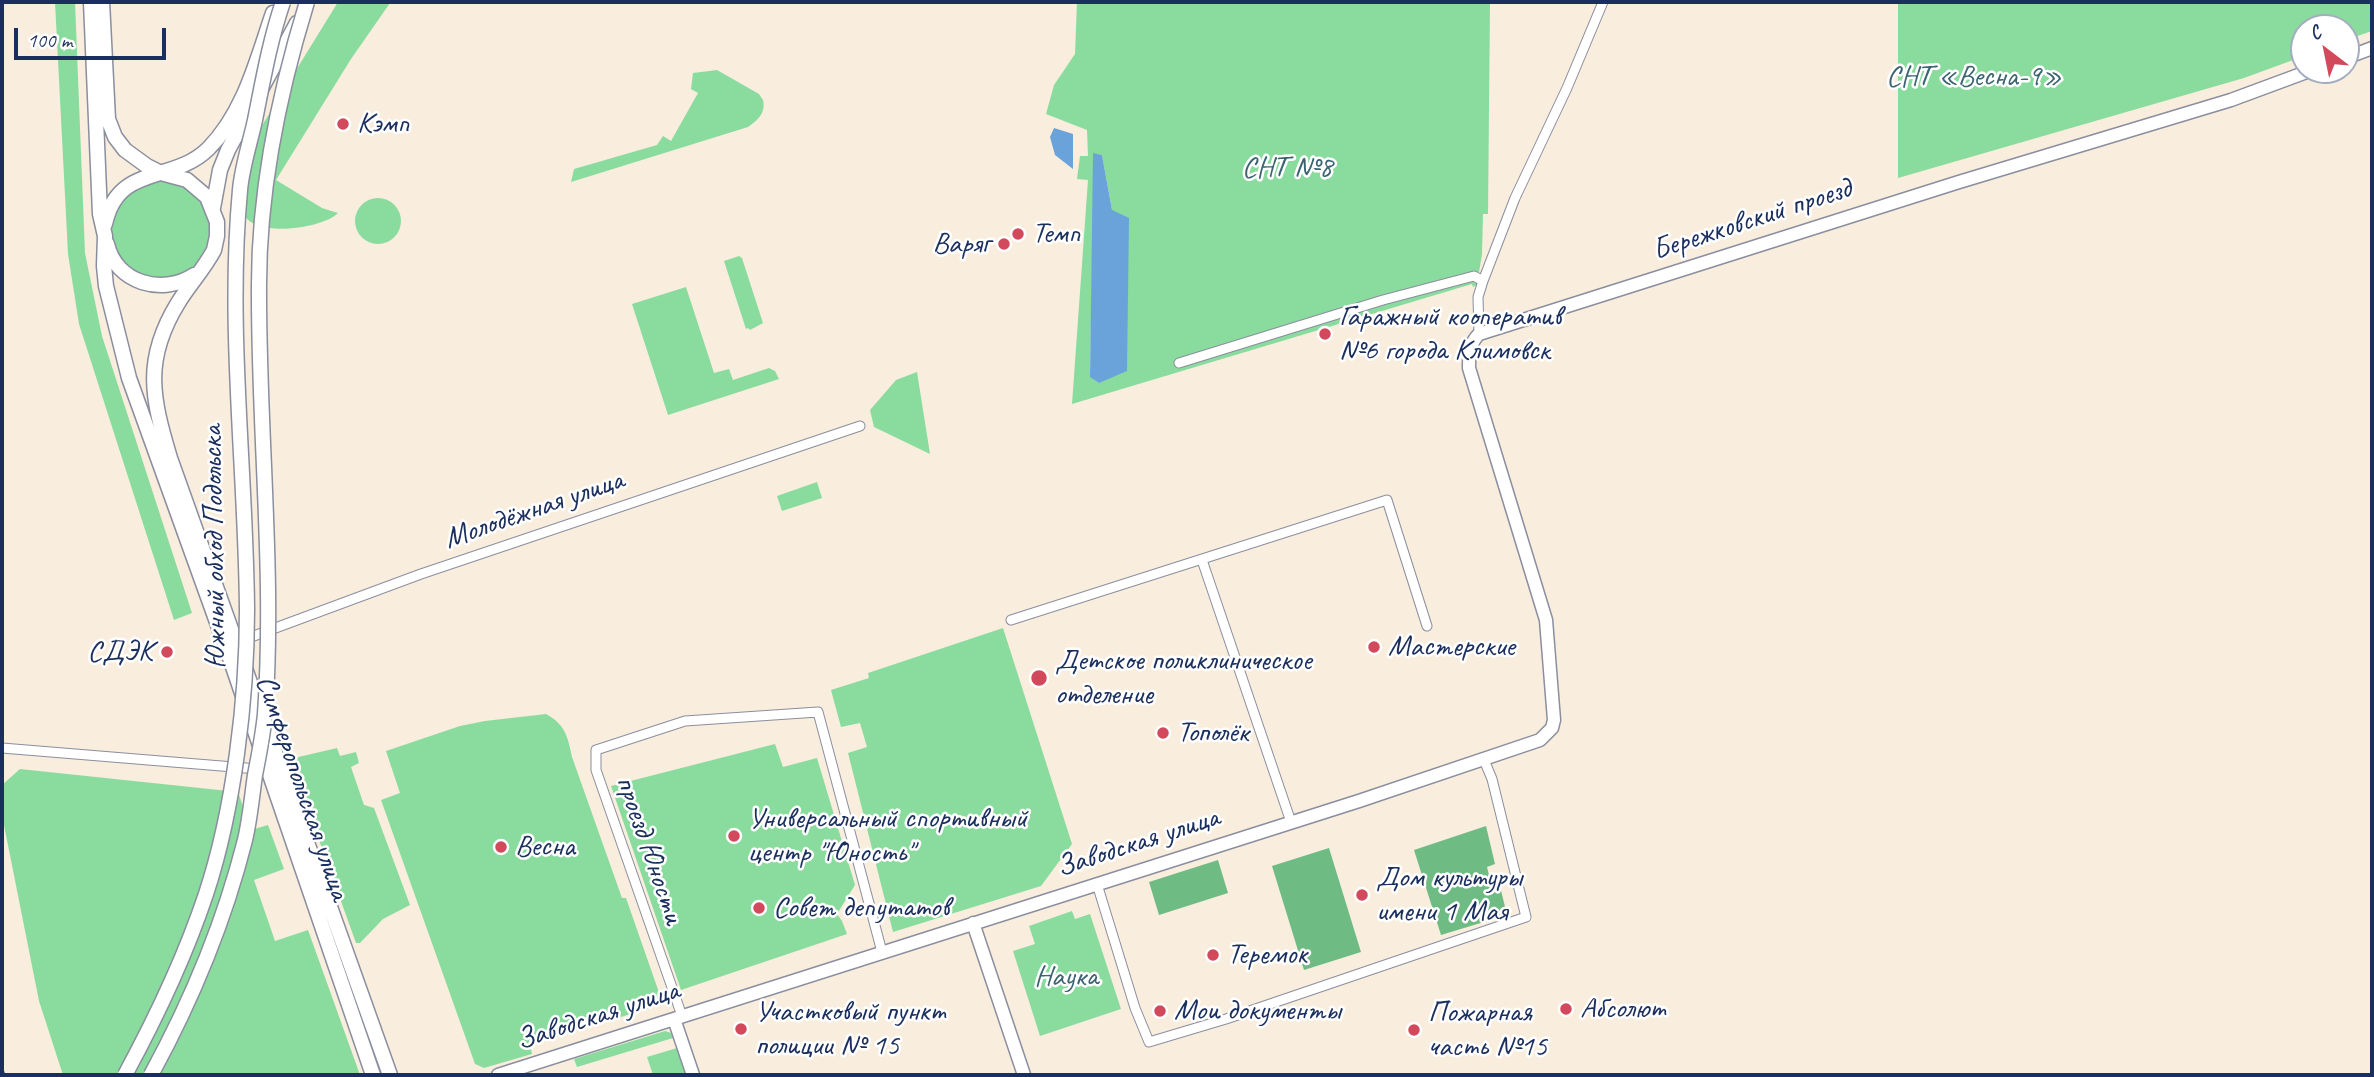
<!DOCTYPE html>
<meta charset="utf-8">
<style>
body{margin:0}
#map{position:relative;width:2374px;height:1077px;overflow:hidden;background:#f9edde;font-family:Caveat,sans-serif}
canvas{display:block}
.frame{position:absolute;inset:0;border:4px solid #1b2f5e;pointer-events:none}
.north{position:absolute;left:2290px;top:14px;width:70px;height:70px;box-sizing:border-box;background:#fff;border:2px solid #a4acbf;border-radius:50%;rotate:328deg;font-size:19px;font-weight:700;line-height:28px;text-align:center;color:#1b2f5e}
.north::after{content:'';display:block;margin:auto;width:24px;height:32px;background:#d1495b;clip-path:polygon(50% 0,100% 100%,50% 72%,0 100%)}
.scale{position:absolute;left:14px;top:28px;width:152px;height:32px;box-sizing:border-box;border:4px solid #1b2f5e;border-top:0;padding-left:9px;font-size:21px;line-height:24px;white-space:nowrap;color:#1b2f5e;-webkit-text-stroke:5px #fff;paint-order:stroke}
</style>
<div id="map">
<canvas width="2374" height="1077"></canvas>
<div class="frame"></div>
<div class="north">С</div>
<div class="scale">100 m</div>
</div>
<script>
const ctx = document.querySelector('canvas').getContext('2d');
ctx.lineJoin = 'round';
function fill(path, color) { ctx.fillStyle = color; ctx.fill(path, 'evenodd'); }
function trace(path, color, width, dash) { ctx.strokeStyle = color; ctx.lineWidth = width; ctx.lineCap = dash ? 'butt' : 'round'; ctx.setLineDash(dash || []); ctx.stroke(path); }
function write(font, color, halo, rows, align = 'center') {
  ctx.font = font + ' Caveat,sans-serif'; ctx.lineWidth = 5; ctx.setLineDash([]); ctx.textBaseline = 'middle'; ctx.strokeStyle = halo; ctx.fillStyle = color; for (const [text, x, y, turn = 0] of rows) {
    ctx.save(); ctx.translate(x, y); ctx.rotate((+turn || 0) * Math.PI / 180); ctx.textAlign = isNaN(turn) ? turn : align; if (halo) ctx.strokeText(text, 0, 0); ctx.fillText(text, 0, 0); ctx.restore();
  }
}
const green = new Path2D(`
 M55,2H75L85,253L102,336L192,613L174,620L79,324L68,254Z
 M338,2L390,3L351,59L276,180L322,208L338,213C324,228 257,238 245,216C241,209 239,177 237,166Z
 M1077,2H1490L1488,214H1483L1482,254L1477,285L1473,287L1472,284L1072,404L1088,180L1077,179L1080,156H1088L1087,130L1046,114L1054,85L1075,54ZM1094,154L1102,155L1112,210L1099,383L1090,376Z
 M1898,2H2372V31L2346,40V28H2304V56L2244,78L1898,178Z
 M717,70L759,94L763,100C766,113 758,120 748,127L571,182L574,169L657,145L663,136L671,141L698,93L691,89L693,73Z
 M112 230a49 49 0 1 1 98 0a49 49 0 1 1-98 0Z
 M355 221a23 23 0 1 1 46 0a23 23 0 1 1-46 0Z
 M739,256L742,258L763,323L750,330L748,328L746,329L724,261Z
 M686,287L714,373L729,369L733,380L769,368L775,371L779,379L668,415L632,304Z
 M917,372L930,454L874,427L870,410L896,380Z
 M817,482L822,498L782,511L777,496Z
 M1003,628L1072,844L1041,886L893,932L848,753L867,747L860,723L841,727L831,690L869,678L868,673Z
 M546,714C565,724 568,737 572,757L622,898H626L663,1004L553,1038L551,1033L529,1040L532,1054L484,1068L475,1064L381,800L400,793L386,751L460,726L485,721Z
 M775,744L783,767L817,758L855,885L837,914L842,921L847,934L681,990L611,786Z
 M337,748L340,756L356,752L359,763L351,767L364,805L374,808L410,905L383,919L360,943H356L290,759Z
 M20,769L238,792L251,830L268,825L284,869L254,880L275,941L308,930L360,1075H63L39,1001L2,815V785Z
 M1072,911L1075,919L1090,914L1121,1009L1040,1036L1013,951L1035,944L1029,926Z
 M665,1031L671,1033L673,1038L577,1067L574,1059Z
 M677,1048L686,1075H653L647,1057Z`);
const forest = new Path2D(`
 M1486,826L1495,864L1487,867L1490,879L1498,878L1507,915L1441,935L1414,850Z
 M1329,848L1361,952L1304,970L1272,866Z
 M1218,860L1228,893L1159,915L1149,882Z`);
const water = new Path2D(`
 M1054,128L1073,134V169L1055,155L1050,137Z
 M1093,153L1102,155L1112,210L1129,218L1127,371L1099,383L1090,377Z`);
const street = new Path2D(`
 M1479,334L1478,297L1483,281L1515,198L1567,88L1603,2
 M1179,363L1383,300L1474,276L1483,281
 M1202,560L1291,822
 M1011,620L1387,500L1427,626
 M243,640L421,574L860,426
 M2,748L258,769
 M1097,884L1135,1008L1149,1042L1226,1019L1526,917L1492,779L1484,760
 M682,1016L596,770V750L685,721L818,712L882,952`);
const secondary = new Path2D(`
 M2346,58L2372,48
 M973,923L1024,1075
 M674,1019L693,1075
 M498,1075L1359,801L1540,740L1552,728L1554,720L1546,620L1469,368C1469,355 1469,344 1479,334L1959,182L2231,100L2312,70`);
const primary = new Path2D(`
 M91,2L100,214L105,236L104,266L106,286L129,378L231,661L373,1075
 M102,2L108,119L115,137L125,150L147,166L161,173L187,180L207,197L217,222V236L214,250C204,269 189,285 178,303C143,360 152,398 170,458L390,1075
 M213,208L220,170L228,150L297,23
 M105,224C118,163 172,184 208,149C244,113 257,60 273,13
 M107,244C116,283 162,296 194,275`);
const rail = new Path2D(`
 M2,1068L4,1075`);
const primaryBridge = new Path2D(`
 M125,1075C157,1016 185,957 206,894C234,809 247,699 247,610C246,471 227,329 240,190C242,167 250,143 255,120C263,80 270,40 283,2
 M151,1075C192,1000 224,923 245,840C250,819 252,796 255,775C259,755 263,734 265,714C275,571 258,428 259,284C259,188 279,93 307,2`);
const markers = [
 [343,124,7,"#d1495b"],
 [1018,234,7,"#d1495b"],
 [1004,244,7,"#d1495b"],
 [1325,334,7,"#d1495b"],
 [1374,647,7,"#d1495b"],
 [167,652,7,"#d1495b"],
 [1039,678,9,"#d1495b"],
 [1163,733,7,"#d1495b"],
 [734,836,7,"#d1495b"],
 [501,847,7,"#d1495b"],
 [1362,895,7,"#d1495b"],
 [759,908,7,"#d1495b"],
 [1213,955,7,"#d1495b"],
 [1566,1009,7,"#d1495b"],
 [1160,1011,7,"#d1495b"],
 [741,1029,7,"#d1495b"],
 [1414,1030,7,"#d1495b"]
];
const parkNames = [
 ["СНТ «Весна-9»",1974,77],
 ["СНТ №8",1287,168],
 ["Наука",1066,977]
];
const poiNames = [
 ["Кэмп",357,124],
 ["Темп",1032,234],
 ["Варяг",990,244,"right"],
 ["Гаражный кооператив",1339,317],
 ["№6 города Климовск",1339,351],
 ["Мастерские",1388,647],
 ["СДЭК",153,652,"right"],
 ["Детское поликлиническое",1055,661],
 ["отделение",1055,695],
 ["Тополёк",1177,733],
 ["Универсальный спортивный",748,819],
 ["центр \"Юность\"",748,853],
 ["Весна",515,847],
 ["Дом культуры",1376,878],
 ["имени 1 Мая",1376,912],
 ["Совет депутатов",773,908],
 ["Теремок",1227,955],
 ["Абсолют",1580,1009],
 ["Мои документы",1174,1011],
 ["Участковый пункт",755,1012],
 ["полиции № 15",755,1046],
 ["Пожарная",1428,1013],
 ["часть №15",1428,1047]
];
const streetNames = [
 ["Бережковский проезд",1752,220,-18],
 ["Молодёжная улица",534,510,-19],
 ["Южный обход Подольска",215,547,-91],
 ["Симферопольская улица",302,788,71],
 ["Заводская улица",1138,843,-18],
 ["проезд Юности",649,850,71],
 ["Заводская улица",598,1016,-18]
];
fill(green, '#89dc9d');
fill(forest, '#6ebc84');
fill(water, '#69a3d9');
trace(street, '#8a8e9e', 11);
trace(secondary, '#8a8e9e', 15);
trace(primary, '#8a8e9e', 17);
trace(street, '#fff', 9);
trace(secondary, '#fff', 12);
trace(primary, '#fff', 14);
trace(rail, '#1b2f5e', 2.5);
trace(primaryBridge, '#8a8e9e', 17, []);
trace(primaryBridge, '#fff', 14);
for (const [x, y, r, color] of markers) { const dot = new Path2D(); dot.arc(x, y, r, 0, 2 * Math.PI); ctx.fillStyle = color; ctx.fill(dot); trace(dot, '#fff', 2.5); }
write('30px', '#3c6371', '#fff', parkNames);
write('30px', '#1b2f5e', '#fff', poiNames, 'left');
write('30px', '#1b2f5e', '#fff', streetNames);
</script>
